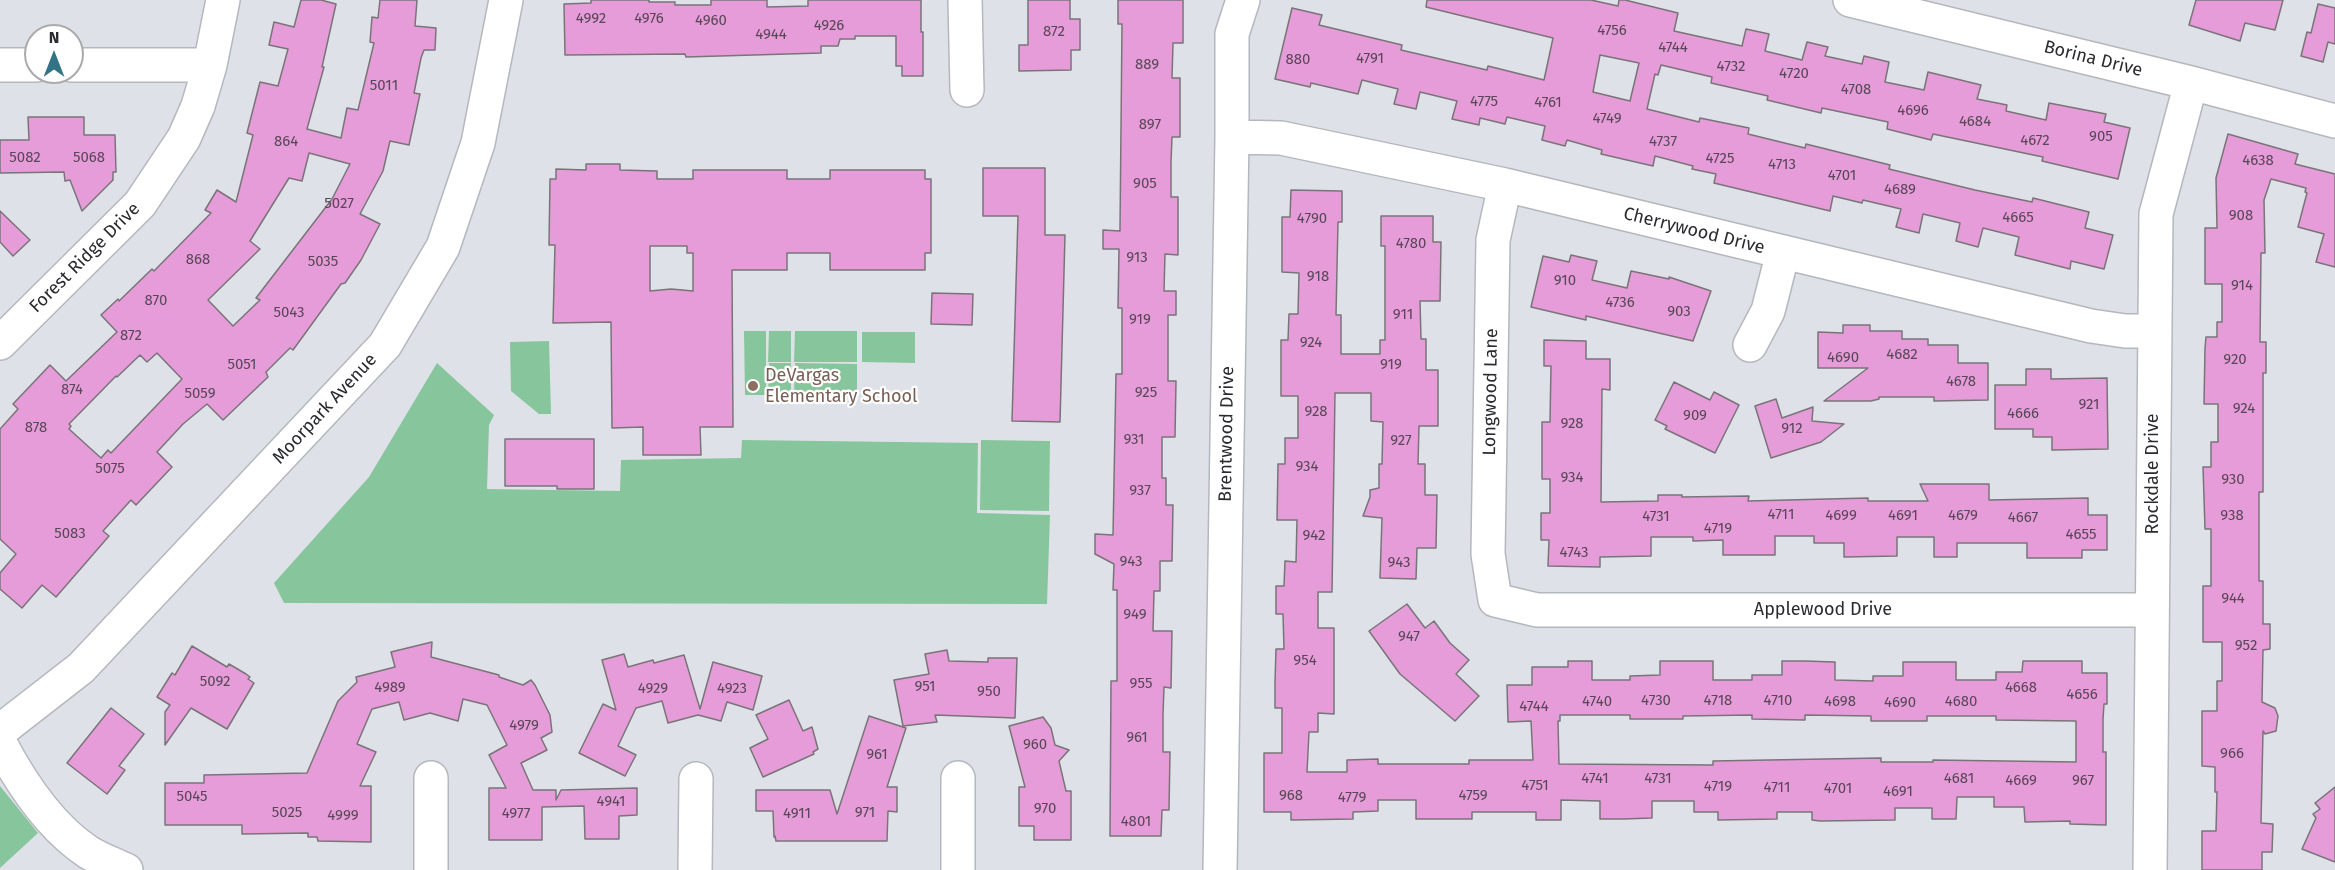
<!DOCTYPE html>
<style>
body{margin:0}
#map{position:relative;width:2335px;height:870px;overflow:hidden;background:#dee1e7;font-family:"Fira Sans",sans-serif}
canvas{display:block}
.north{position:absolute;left:24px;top:24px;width:60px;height:60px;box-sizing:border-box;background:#fff;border:2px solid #aaaaab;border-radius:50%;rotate:0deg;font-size:16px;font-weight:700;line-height:24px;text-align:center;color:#2a2b2e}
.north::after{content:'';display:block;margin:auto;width:21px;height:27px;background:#327486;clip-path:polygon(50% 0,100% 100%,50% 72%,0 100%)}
</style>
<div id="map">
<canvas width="2335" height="870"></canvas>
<div class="north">N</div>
</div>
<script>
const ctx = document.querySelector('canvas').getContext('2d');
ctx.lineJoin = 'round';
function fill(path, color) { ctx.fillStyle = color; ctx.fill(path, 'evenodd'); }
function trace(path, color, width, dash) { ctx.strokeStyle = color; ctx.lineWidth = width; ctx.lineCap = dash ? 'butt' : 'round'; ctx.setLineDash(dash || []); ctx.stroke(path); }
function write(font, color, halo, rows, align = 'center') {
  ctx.font = font + ' "Fira Sans",sans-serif'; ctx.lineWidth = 4.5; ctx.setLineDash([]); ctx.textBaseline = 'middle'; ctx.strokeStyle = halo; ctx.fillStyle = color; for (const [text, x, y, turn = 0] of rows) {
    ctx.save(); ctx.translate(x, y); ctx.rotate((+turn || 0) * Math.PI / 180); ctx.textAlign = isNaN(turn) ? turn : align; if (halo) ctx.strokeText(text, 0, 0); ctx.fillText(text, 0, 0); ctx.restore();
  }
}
const green = new Path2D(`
 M744,331H766V395H745Z
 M769,331H791V362H768Z
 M795,331H857V362H794Z
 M862,332H915V363L862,362Z
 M549,341L551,414H539L511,391L510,342Z
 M437,363L494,415L489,425L487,489L620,491L621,460L741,458L742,440L978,443L977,513L1050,515L1047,604L284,603L274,583L369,477Z
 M769,363H791V395H768Z
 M795,363L857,364V395H794Z
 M981,440L1050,441L1049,511L980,510Z
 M0,786L38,833L0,868Z`);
const building = new Path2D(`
 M301,0H321L336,4L322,67H324L307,129L341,138L347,108L358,110L374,43L370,42L372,17L378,18L380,0H417L415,26L436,28L435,50H424L421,58L414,93L420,94L409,145L390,141L383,171L360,214L380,224L361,260L345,283L341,284L293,350L290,348L266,372L268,377L223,420L207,404L183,424L157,452L172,467L136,505L131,500L103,531L109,536L56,597L42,585L22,608L0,589V573L16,554L0,539V429L18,409L13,404L50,365L66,381L117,332L101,315L118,299L119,301L152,269L154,271L211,213L205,210L217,190L236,202L253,135L247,133L260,82L278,86L288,49L269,45L274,22L294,27ZM309,153L350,164L332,199L256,298L260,300L233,326L208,300L260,249L250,241L289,178L302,181ZM157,353L182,379L111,453L108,450L101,458L69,429L71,426L69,424L116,376L117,377L140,355L147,362Z
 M591,0H649V2H675V5H711V0H767V7L808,6V0H921V32H923V76H902V66H896V36H855V39H840L838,46H821V53L686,57L685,54L565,55L564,4L591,3Z
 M1028,0H1070V19H1080V50H1071V70L1019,71V45H1028Z
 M1118,0H1183V43H1173L1172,78H1180V137H1172L1171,162V197H1178V255L1165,254L1164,291H1176V315H1168V381H1176L1175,437H1162V478H1166V505H1173L1172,561H1160V591H1154L1153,631H1172L1171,688L1164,687L1163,714V752H1170L1169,810H1162L1161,836H1110L1111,681H1117V590H1113L1114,564L1095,554V534L1113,535L1116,374H1122V308H1118L1119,249H1103V230L1120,231L1122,24H1118Z
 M1427,0H1591L1618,6L1619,0H1625L1678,13L1674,31L1742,46L1746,29L1769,34L1765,51L1802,60L1807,42L1828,47L1825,56L1862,64L1864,56L1889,62L1885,82L1924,90L1928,72L1981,85L1977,99L2007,105L2006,111L2046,120L2049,103L2106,114L2104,122L2130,128L2118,179L2042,161L2043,157L1933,134L1931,140L1887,129L1888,122L1822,108L1821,113L1767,100L1768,96L1711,83L1712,77L1661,65L1658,75L1655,74L1647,109L1699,122L1700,118L1749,128L1748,134L1805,148L1806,144L1890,165L1889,169L1975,190L2032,202L2033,198L2089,212L2085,228L2113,235L2104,269L2071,261L2070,269L2015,255L2019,237L1983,228L1978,247L1956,241L1960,223L1923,214L1919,233L1896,227L1901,209L1863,200L1862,203L1833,196L1830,211L1714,183L1716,174L1692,169L1693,166L1655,156L1653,166L1601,154L1602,150L1567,140L1565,146L1542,140L1545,126L1507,117L1505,124L1480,118L1479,125L1452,119L1457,101L1420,92L1416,109L1394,104L1398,89L1362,80L1358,94L1311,83L1310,87L1275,79L1292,8L1322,15L1319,25L1402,45L1401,50L1487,70L1488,66L1544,80L1553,38L1426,7ZM1600,55L1639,63L1630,101L1593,92Z
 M2196,0H2283L2275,30L2245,23L2240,41L2189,25Z
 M2318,4L2335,8V44L2328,42L2323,62L2301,56L2307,32L2311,33Z
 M28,117H84V135H115L116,172H113V180L82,211L70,180L65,181L64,172L0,173V140H29Z
 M2228,134L2298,154L2295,164L2335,174V267L2316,262L2324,234L2298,227L2307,193L2305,192L2306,188L2271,179L2264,200L2265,253H2261L2260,342H2266V373H2263V492H2259V581H2263V624H2270V649L2263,650L2262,702L2275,708L2278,716L2276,731L2265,734L2263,731L2261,823L2273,824L2272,852H2262V870H2202V831H2216L2217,792H2215V767L2202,766V711H2217V681H2222V642H2203V586H2211V529H2205L2203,467H2211V442H2218V404H2204L2205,348L2206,337H2217V322H2222V284H2205V228H2217L2216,178Z
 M586,164H620V170L657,171V179H693V170H787V179H830V170H925V179H931V253H925V270H830V253H787V270H732L733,427H700L701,455H643V427L612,428L611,322L553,323L555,245H549L550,179H556V169L586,170ZM650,246H687V253H693V291L671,289L650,291Z
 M983,168H1045V235H1065L1060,422L1012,421L1018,216H983Z
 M1291,190L1342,191V222H1338L1336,315H1341V354H1380V340H1385V246H1381V216H1433V242H1441L1440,301H1420L1421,339H1426V370H1438V426H1419L1418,464H1425V495H1437L1436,548H1417L1416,579L1380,578L1382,518L1363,516L1370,497V490L1379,488V464H1382L1383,422L1371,421V393H1335L1332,592H1318V628H1334V714L1318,713V732H1309L1307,772H1347V760L1378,759V764H1469V760H1533L1531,721L1508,722L1507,685H1532V667H1568V661H1592V680H1630V676L1660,675V661H1713V680H1752V675H1782V661H1805L1835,662V680L1873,681V676H1903V662H1956V680H1996V672H2022L2023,661H2082V673H2107V704H2104L2103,719V752H2106V825L2070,824V821L2025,822L2024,807H1994V797H1957L1956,819H1932V808H1895V820L1820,821L1812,820V812H1777V819L1718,820V812H1694V801H1652V818L1623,819H1600V801L1561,800V820H1536V812H1472V819H1416V800H1378V811L1353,812V819L1291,820V812H1264V753H1282V708H1275V682L1276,649H1284L1283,614H1276V586H1284L1285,561L1296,562L1297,520H1277L1278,464H1285V438H1298V396H1281V340H1288L1289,314H1298L1299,273L1282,272V217H1290ZM1560,715H1630V719H1683V716L1752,715V719L1805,720V715L1871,716V721H1927V716H1996V720L2076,721V762L1933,760V762H1881V758L1713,761V765L1559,764L1558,721H1560Z
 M0,211L30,240L13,256L0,242Z
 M1571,255L1597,261L1592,280L1627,288L1631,271L1669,279V277L1711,291L1693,341L1586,316V320L1531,307L1543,256L1569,262Z
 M932,293L973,294L972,325L931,324Z
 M1843,325H1870V331H1902V339H1928V345H1958V363H1988V400L1934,401V397H1879V399L1871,401H1824L1868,368H1818V332L1843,333Z
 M1544,340L1586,341V359H1610V390L1602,389L1601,502L1658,501V495H1682V497L1749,496L1748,501L1868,498V501H1928L1920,484H1989V500L2088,498V515H2107V550H2082V558H2027V543H1957V557H1934V537H1897V556L1844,557V543H1814V536H1775V555H1723V540L1693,541V537H1651V556L1600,557V567L1548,566L1549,540H1541V513H1550V479H1542V422H1550L1551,366H1544Z
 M2026,369H2051V379L2107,378L2108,449L2052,450V437H2033V429H1995V385H2026Z
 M1674,382L1710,400L1714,392L1739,405L1715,453L1665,429L1667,426L1655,420Z
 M1776,399L1782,418L1813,407L1812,421L1844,424L1821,442L1771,458L1755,406Z
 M505,439H594V489H557V486H505Z
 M1407,604L1425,628L1434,621L1450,643L1469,660L1456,674L1479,696L1455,721L1400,674L1369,631Z
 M432,642L431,657L499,675V677L523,685L531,680L535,685L550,715L552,732L541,738L547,750L521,763L533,790H556V800L561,790L637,788V815L619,816V839H585L584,806L542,807V840H489V788H506L489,755L507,745L487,705L463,699L458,721L430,713L404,720L399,702L372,709L357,744L376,752L360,786H371V842L318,841L317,837H308V833L242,834V825H165V783H204V775L307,773L338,701L357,682L356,677L395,667L391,652Z
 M192,646L227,667L229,664L246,674L250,677L248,679L254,683L227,729L191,708L165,745V712L170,705L157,697L172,673L175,675Z
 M947,650L949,661L988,662V658H1017L1015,718L935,715L937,722L903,726L894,680L929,674L925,654Z
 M624,654L628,667L653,660L654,663L684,655L700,709L713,662L762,676L753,710L727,702L721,721L698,715L668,723L662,701L636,708L618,746L636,755L625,776L579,753L603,704L616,710L602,660Z
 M789,700L803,731L812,727L818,749L813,752L814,754L763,777L750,748L768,739L756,715Z
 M111,708L144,734L119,766L125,770L107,794L67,763Z
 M869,716L906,728L887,787H897V812L888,811L887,841H776L775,836L774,837L773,811H756V790H830L837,814Z
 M1043,717L1051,728L1055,745L1069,750L1059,761L1066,791H1071V840H1034V826H1019V787H1025L1009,726Z
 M2335,787V862L2302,849L2316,818L2313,814L2320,809L2315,803Z`);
const minor = new Path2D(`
 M965,0L967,90
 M1850,0L2191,83L2335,121
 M0,65H36
 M72,65H210
 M1232,137L1281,138L1505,185L2091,326L2125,331H2154
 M1505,185L1493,240L1488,554L1495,600L1537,610H2152
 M0,343L140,204L184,138L198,106L210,65L223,0
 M1750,345L1768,311L1783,252
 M0,743C21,783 49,826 88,852C99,859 113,864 126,870
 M431,870V778
 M695,870L696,779
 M958,870V778
 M1220,870L1232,137V34L1243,0
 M2150,870L2156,214L2191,83`);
const major = new Path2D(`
 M0,731L81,668L385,345L443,247L478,143L506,0`);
const markers = [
 [753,386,6,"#8d6e63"]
];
const numberNames = [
 ["4992",591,19],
 ["4976",649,19],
 ["4960",711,21],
 ["4926",829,26],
 ["4756",1612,31],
 ["872",1054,32],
 ["4944",771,35],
 ["4744",1673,48],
 ["4791",1370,59],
 ["880",1298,60],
 ["889",1147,65],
 ["4732",1731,67],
 ["4720",1794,74],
 ["5011",384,86],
 ["4708",1856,90],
 ["4775",1484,102],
 ["4761",1548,103],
 ["4696",1913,111],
 ["4749",1607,119],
 ["4684",1975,122],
 ["897",1150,125],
 ["905",2101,137],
 ["4672",2035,141],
 ["864",286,142],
 ["4737",1663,142],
 ["5082",25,158],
 ["5068",89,158],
 ["4725",1720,159],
 ["4638",2258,161],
 ["4713",1782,165],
 ["4701",1842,176],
 ["905",1145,184],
 ["4689",1900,190],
 ["5027",339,204],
 ["908",2241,216],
 ["4665",2018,218],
 ["4790",1312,219],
 ["4780",1411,244],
 ["913",1137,258],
 ["868",198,260],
 ["5035",323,262],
 ["918",1318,277],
 ["910",1565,281],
 ["914",2242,286],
 ["870",156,301],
 ["4736",1620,303],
 ["903",1679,312],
 ["5043",289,313],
 ["911",1403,315],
 ["919",1140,320],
 ["872",131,336],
 ["924",1311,343],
 ["4682",1902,355],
 ["4690",1843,358],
 ["920",2235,360],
 ["5051",242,365],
 ["919",1391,365],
 ["4678",1961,382],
 ["874",72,390],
 ["925",1146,393],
 ["5059",200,394],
 ["921",2089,405],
 ["924",2244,409],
 ["928",1316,412],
 ["4666",2023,414],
 ["909",1695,416],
 ["928",1572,424],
 ["878",36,428],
 ["912",1792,429],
 ["931",1134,440],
 ["927",1401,441],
 ["934",1307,467],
 ["5075",110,469],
 ["934",1572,478],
 ["930",2233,480],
 ["937",1140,491],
 ["4711",1781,515],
 ["4699",1841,516],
 ["4691",1903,516],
 ["4679",1963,516],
 ["938",2232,516],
 ["4731",1656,517],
 ["4667",2023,518],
 ["4719",1718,529],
 ["5083",70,534],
 ["4655",2081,535],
 ["942",1314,536],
 ["4743",1574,553],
 ["943",1131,562],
 ["943",1399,563],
 ["944",2233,599],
 ["949",1135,615],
 ["947",1409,637],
 ["952",2246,646],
 ["954",1305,661],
 ["5092",215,682],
 ["955",1141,684],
 ["951",925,687],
 ["4989",390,688],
 ["4668",2021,688],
 ["4929",653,689],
 ["4923",732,689],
 ["950",989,692],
 ["4656",2082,695],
 ["4730",1656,701],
 ["4718",1718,701],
 ["4710",1778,701],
 ["4740",1597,702],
 ["4698",1840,702],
 ["4680",1961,702],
 ["4690",1900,703],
 ["4744",1534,707],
 ["4979",524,726],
 ["961",1137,738],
 ["960",1035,745],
 ["966",2232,754],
 ["961",877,755],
 ["4741",1595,779],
 ["4731",1658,779],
 ["4681",1959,779],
 ["4669",2021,781],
 ["967",2083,781],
 ["4751",1535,786],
 ["4719",1718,787],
 ["4711",1777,788],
 ["4701",1838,789],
 ["4691",1898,792],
 ["968",1291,796],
 ["4759",1473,796],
 ["5045",192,797],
 ["4779",1352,798],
 ["4941",611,802],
 ["970",1045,809],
 ["5025",287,813],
 ["971",865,813],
 ["4977",516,814],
 ["4911",797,814],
 ["4999",343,816],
 ["4801",1136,822]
];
const streetNames = [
 ["Borina Drive",2093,59,14],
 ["Cherrywood Drive",1694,231,14],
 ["Forest Ridge Drive",85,258,-45],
 ["Longwood Lane",1491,392,-89],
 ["Moorpark Avenue",325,409,-47],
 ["Brentwood Drive",1227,434,-89],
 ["Rockdale Drive",2153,474,-90],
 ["Applewood Drive",1823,610]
];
const educationNames = [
 ["DeVargas",765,376],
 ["Elementary School",765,397]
];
fill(green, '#87c69c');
fill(building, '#e59cd8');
trace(building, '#7a7479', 1.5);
trace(minor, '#b5b7be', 36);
trace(major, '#b5b7be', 36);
trace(minor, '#fff', 33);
trace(major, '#fff', 33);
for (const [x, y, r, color] of markers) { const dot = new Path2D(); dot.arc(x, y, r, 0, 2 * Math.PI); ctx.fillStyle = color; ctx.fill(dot); trace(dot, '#fff', 2); }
write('15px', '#594758', null, numberNames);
write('18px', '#2a2b2e', '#fff', streetNames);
write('18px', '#785e54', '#fff', educationNames, 'left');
</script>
